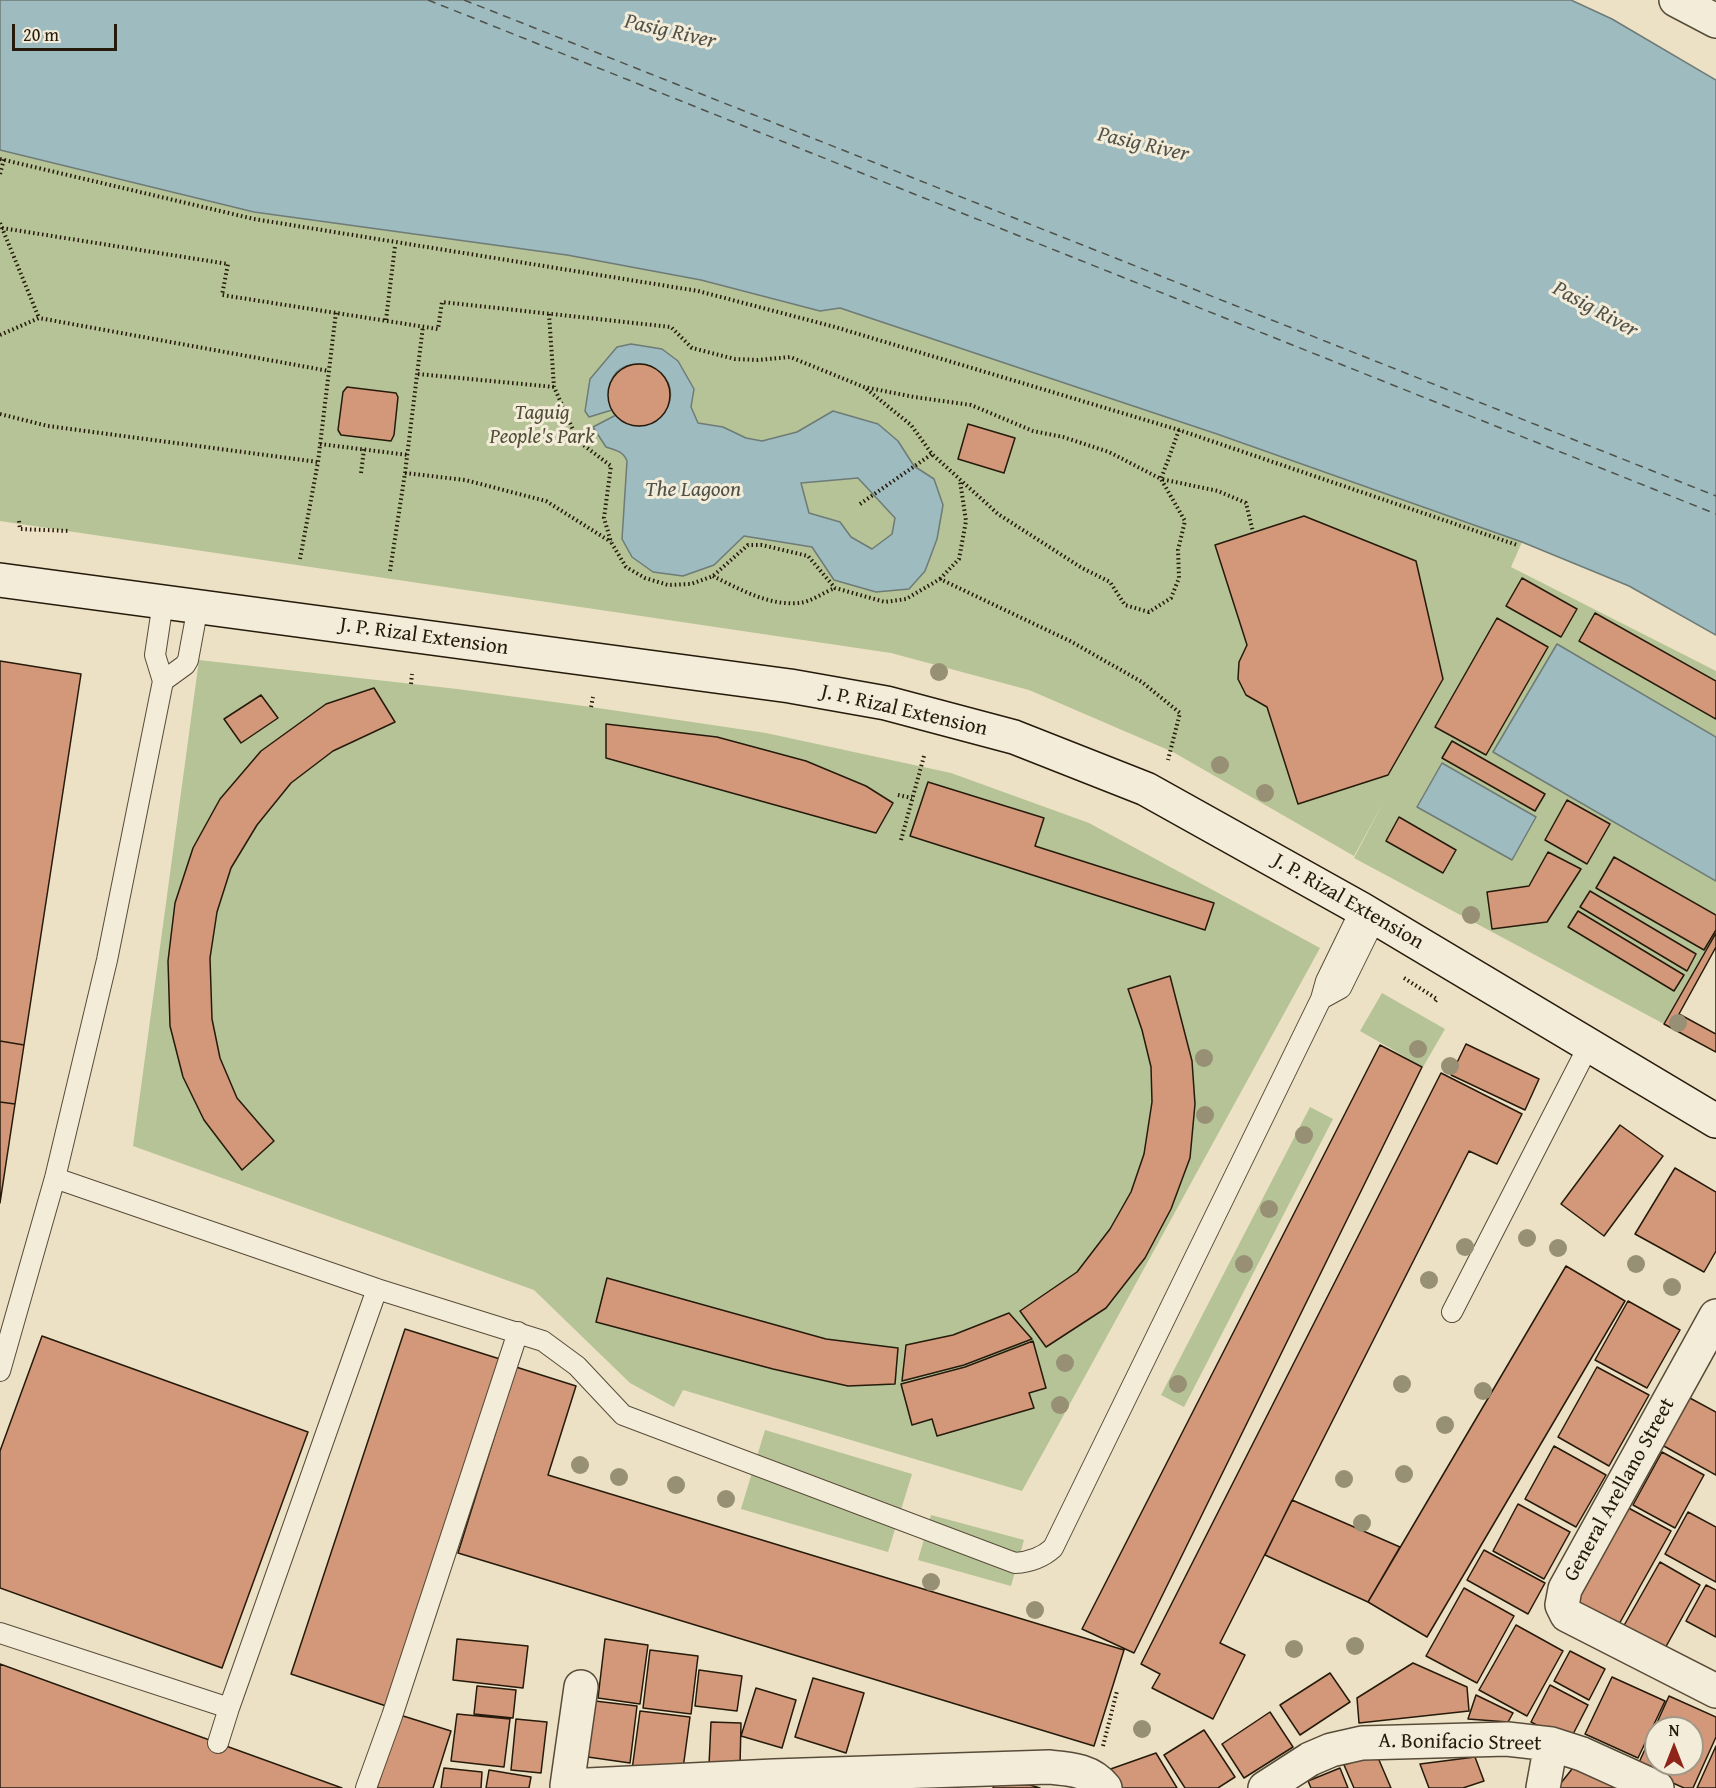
<!DOCTYPE html>
<style>
body{margin:0}
#map{position:relative;width:1716px;height:1788px;overflow:hidden;background:#ece1c4;font-family:"Gentium Book Plus",serif}
canvas{display:block}
.north{position:absolute;left:1644px;top:1716px;width:60px;height:60px;box-sizing:border-box;background:#f3ecd9;border:2px solid #a19887;border-radius:50%;rotate:0deg;font-size:16px;font-weight:700;line-height:24px;text-align:center;color:#261a0b}
.north::after{content:'';display:block;margin:auto;width:21px;height:27px;background:#8f2418;clip-path:polygon(50% 0,100% 100%,50% 72%,0 100%)}
.scale{position:absolute;left:12px;top:24px;width:105px;height:27px;box-sizing:border-box;border:3px solid #261a0b;border-top:0;padding-left:8px;font-size:18px;line-height:21px;white-space:nowrap;color:#261a0b;-webkit-text-stroke:4px #f3ecd9;paint-order:stroke}
</style>
<div id="map">
<canvas width="1716" height="1788"></canvas>
<div class="north">N</div>
<div class="scale">20 m</div>
</div>
<script>
const ctx = document.querySelector('canvas').getContext('2d');
ctx.lineJoin = 'round';
function fill(path, color) { ctx.fillStyle = color; ctx.fill(path, 'evenodd'); }
function trace(path, color, width, dash) { ctx.strokeStyle = color; ctx.lineWidth = width; ctx.lineCap = dash ? 'butt' : 'round'; ctx.setLineDash(dash || []); ctx.stroke(path); }
function write(font, color, halo, rows, align = 'center') {
  ctx.font = font + ' "Gentium Book Plus",serif'; ctx.lineWidth = 6; ctx.setLineDash([]); ctx.textBaseline = 'middle'; ctx.strokeStyle = halo; ctx.fillStyle = color; for (const [text, x, y, turn = 0] of rows) {
    ctx.save(); ctx.translate(x, y); ctx.rotate((+turn || 0) * Math.PI / 180); ctx.textAlign = isNaN(turn) ? turn : align; if (halo) ctx.strokeText(text, 0, 0); ctx.fillText(text, 0, 0); ctx.restore();
  }
}
const green = new Path2D(`
 M0,150L254,212L567,255L701,280L820,311L840,308L1217,434L1522,542L1511,567L1716,671V933L1664,1024L1354,858L1384,801L1354,856L1173,752L1029,690L891,653L0,521Z
 M199,660L457,689L591,707L766,733L951,773L1089,823L1320,948L1022,1491L683,1390L674,1407L630,1383L534,1290L133,1146Z
 M1382,993L1445,1029L1423,1067L1360,1031Z
 M1310,1107L1333,1119L1184,1407L1161,1395Z
 M765,1430L912,1474L888,1552L741,1509Z
 M931,1515L1024,1540L1011,1586L918,1560Z`);
const water = new Path2D(`
 M0,0H1571L1612,19L1716,80V635L1629,586L1522,542L1217,434L840,308L820,311L701,280L567,255L254,212L0,150Z
 M631,344L662,349L678,361L694,389L691,407L698,423L723,427L746,438L762,441L797,432L833,411L878,424L898,441L914,466L934,479L943,505L937,539L925,571L909,589L876,592L834,580L812,547L744,536L714,565L683,576L653,572L632,557L622,539L627,461C623,451 615,450 606,447L593,427L616,415C646,446 690,401 661,373C655,368 648,364 640,364C611,364 605,387 612,410L589,417L585,411L590,379L617,347ZM858,478L895,518L892,534L872,549L851,537L840,522L809,513L801,483Z
 M1557,644L1716,737V881L1493,752Z
 M1442,763L1536,817L1512,860L1417,807Z`);
const ferry = new Path2D(`
 M428,0L1716,514
 M464,0L1716,496`);
const building = new Path2D(`
 M608 395a31 31 0 1 1 62 0a31 31 0 1 1-62 0Z
 M347,387L396,393L398,397L394,435L391,441L341,435L338,430L343,392Z
 M968,424L1015,438L1004,473L958,459Z
 M1304,516L1416,561L1443,679L1388,775L1298,804L1267,707L1246,695L1238,679L1239,662L1247,645L1215,545Z
 M1522,578L1577,609L1561,637L1506,606Z
 M1595,613L1716,681V719L1579,641Z
 M1497,618L1548,647L1486,755L1435,727Z
 M0,661L81,674L24,1045L0,1041Z
 M374,688L395,722L333,751L291,783L257,825L231,868L217,912L210,958L212,1019L220,1058L237,1098L274,1141L242,1170L204,1120L183,1077L170,1026L168,961L175,903L193,848L220,799L261,751L326,704Z
 M261,695L278,718L241,743L224,719Z
 M606,724L717,737L806,761L866,786L893,803L876,833L606,758Z
 M1452,741L1545,794L1535,811L1442,758Z
 M928,782L1044,818L1035,846L1214,903L1205,930L910,836Z
 M1567,800L1610,824L1587,864L1545,840Z
 M1399,817L1456,850L1443,873L1386,841Z
 M1548,852L1581,869L1547,922L1492,929L1487,892L1529,886Z
 M1614,857L1716,915V930L1704,950L1596,888Z
 M1590,891L1696,954L1687,971L1580,907Z
 M1578,911L1684,975L1674,991L1568,927Z
 M1716,933V1052L1664,1024Z
 M1716,947V1034L1679,1014Z
 M1170,976L1192,1061L1195,1104L1190,1158L1171,1209L1145,1258L1106,1308L1046,1347L1020,1311L1077,1272L1110,1229L1131,1192L1144,1154L1152,1102L1151,1067L1142,1030L1128,989Z
 M0,1041L24,1045L15,1104L0,1102Z
 M1466,1044L1539,1079L1525,1110L1451,1075Z
 M1380,1045L1422,1067L1134,1653L1082,1629Z
 M1441,1073L1522,1114L1497,1164L1469,1151L1220,1643L1245,1655L1213,1719L1152,1688L1160,1674L1141,1664Z
 M0,1102L15,1104L0,1203Z
 M1620,1125L1663,1156L1604,1236L1561,1204Z
 M1675,1168L1716,1192V1251L1704,1272L1635,1234Z
 M1566,1266L1625,1301L1427,1637L1368,1602Z
 M607,1278L826,1339L898,1348L895,1384L848,1386L773,1369L596,1322Z
 M1628,1301L1680,1330L1647,1388L1595,1360Z
 M1009,1313L1032,1339L964,1365L902,1381L906,1345L953,1335Z
 M405,1329L503,1360L389,1707L291,1674Z
 M42,1336L308,1432L222,1668L0,1588V1451Z
 M1033,1341L1046,1388L1029,1393L1034,1408L937,1436L932,1419L912,1425L901,1384L965,1367Z
 M516,1367L576,1386L548,1475L1124,1650L1094,1746L458,1553Z
 M1597,1367L1649,1395L1609,1466L1558,1437Z
 M1688,1397L1716,1412V1475L1662,1445Z
 M1554,1446L1606,1475L1576,1527L1525,1499Z
 M1662,1452L1704,1475L1675,1528L1633,1505Z
 M1292,1500L1400,1547L1368,1602L1265,1555Z
 M1518,1504L1570,1532L1544,1579L1493,1551Z
 M1623,1505L1671,1531L1618,1626L1571,1599Z
 M1688,1512L1716,1527V1582L1665,1554Z
 M1484,1550L1545,1583L1528,1614L1467,1580Z
 M1660,1562L1700,1585L1663,1652L1622,1629Z
 M1706,1585L1716,1590V1637L1686,1621Z
 M1464,1588L1514,1616L1477,1683L1426,1656Z
 M1516,1625L1563,1651L1527,1716L1479,1690Z
 M457,1639L528,1646L523,1688L453,1680Z
 M605,1639L648,1645L640,1704L598,1698Z
 M650,1650L698,1656L691,1714L643,1708Z
 M1570,1651L1605,1669L1589,1700L1554,1681Z
 M1413,1663L1467,1687L1469,1711L1359,1723L1357,1698Z
 M0,1664L99,1700L342,1788H0Z
 M699,1670L742,1676L737,1711L695,1706Z
 M1330,1673L1350,1702L1300,1735L1280,1705Z
 M1612,1677L1665,1701L1638,1758L1585,1734Z
 M813,1678L864,1693L846,1753L795,1737Z
 M1550,1685L1588,1705L1569,1742L1531,1722Z
 M477,1686L516,1690L513,1718L474,1714Z
 M756,1688L796,1700L782,1748L741,1736Z
 M1476,1695L1513,1713L1508,1722L1468,1719Z
 M1669,1696L1716,1717V1737L1693,1788H1684L1637,1767ZM1656,1728H1692V1764H1656Z
 M595,1701L637,1706L630,1763L588,1757Z
 M640,1711L690,1717L682,1776L632,1770Z
 M1270,1712L1293,1747L1244,1778L1222,1744Z
 M457,1714L510,1719L504,1767L451,1761Z
 M400,1715L451,1731L433,1788H377Z
 M516,1719L547,1722L541,1773L511,1770Z
 M711,1722L741,1723L740,1766L709,1765Z
 M1204,1730L1235,1777L1218,1788H1185L1164,1755Z
 M1716,1746V1788H1697Z
 M1156,1753L1177,1788H1116L1105,1771Z
 M1376,1753L1391,1788H1354L1344,1765Z
 M1475,1757L1484,1781L1463,1788H1429L1420,1764Z
 M1576,1764L1624,1788H1557Z
 M444,1768L482,1772L481,1788H441Z
 M1340,1768L1348,1788H1311L1308,1781Z
 M489,1770L531,1777L529,1788H486Z
 M994,1785H1030L1040,1788H993Z`);
const path = new Path2D(`
 M0,159L254,219L698,291L835,327L1179,430L1517,545
 M0,174L4,159
 M0,223L39,318
 M2,228L228,264L222,295L438,329L442,302L671,327L692,348L735,359L758,360L790,357L864,387L914,397L971,405L1033,431L1063,437L1109,452L1161,479L1185,521L1178,550L1179,578L1171,598L1149,612L1125,605L1110,582L1082,568L998,514L932,454L911,425L864,387
 M549,314L554,387L578,441L611,466L604,518L611,542L626,567L645,578L668,585L691,584L713,576L748,545H762L808,556L835,588L885,602L906,599L940,579L1070,641L1142,682L1180,713L1168,760
 M386,320L395,246
 M0,335L39,318L329,371
 M418,374L554,387
 M0,414L48,426L318,462
 M1179,430L1161,479L1218,491L1246,503L1253,532
 M320,444L408,455
 M361,473L364,449
 M405,473L465,480L546,501L611,542
 M860,504L932,454
 M19,521L20,529L70,531
 M300,559L318,462L336,312
 M390,571L405,473L423,326
 M713,576C739,589 769,606 799,603C811,602 824,592 835,588
 M940,579L959,559L966,521L960,481
 M411,684L412,674
 M591,707L593,697
 M898,795L912,798
 M901,840L924,756
 M1404,978L1437,999L1434,1003
 M1103,1746L1117,1691`);
const service = new Path2D(`
 M163,681L185,665L188,660L198,606
 M1321,999L1341,988L1376,917
 M55,1178L377,1289L543,1341L577,1366L623,1415L1015,1563C1030,1562 1042,1558 1053,1548L1321,999L1326,981L1361,909
 M1452,1312L1589,1045
 M0,1371L55,1178L107,960L163,681L155,655L163,602
 M0,1633L229,1708
 M218,1743L229,1708L377,1289
 M366,1788L392,1716L518,1332`);
const minor = new Path2D(`
 M1676,0L1716,21
 M1716,1316L1565,1589L1562,1605L1567,1615L1716,1691
 M581,1687L567,1786L774,1776L1049,1767C1070,1769 1091,1770 1105,1788
 M1265,1788L1310,1759L1331,1750L1362,1743L1507,1739L1551,1744L1582,1754L1657,1788
 M1543,1788L1551,1744`);
const secondary = new Path2D(`
 M0,580L790,686L886,703L1014,737L1146,789L1361,909L1716,1121`);
const trees = [
 [939,672],
 [1220,765],
 [1265,793],
 [1471,915],
 [1678,1023],
 [1418,1049],
 [1204,1058],
 [1450,1066],
 [1205,1115],
 [1304,1135],
 [1269,1209],
 [1527,1238],
 [1465,1247],
 [1558,1248],
 [1244,1264],
 [1636,1264],
 [1429,1280],
 [1672,1287],
 [1065,1363],
 [1178,1384],
 [1402,1384],
 [1483,1391],
 [1060,1405],
 [1445,1425],
 [580,1465],
 [1404,1474],
 [619,1477],
 [1344,1479],
 [676,1485],
 [726,1499],
 [1362,1523],
 [931,1582],
 [1035,1610],
 [1355,1646],
 [1294,1649],
 [1142,1729]
];
const parkNames = [
 ["Taguig",542,414],
 ["People's Park",542,438]
];
const streetNames = [
 ["J. P. Rizal Extension",424,637,8],
 ["J. P. Rizal Extension",904,711,13],
 ["J. P. Rizal Extension",1348,902,30],
 ["General Arellano Street",1620,1490,-61],
 ["A. Bonifacio Street",1460,1743,1]
];
const waterNames = [
 ["Pasig River",670,32,13],
 ["Pasig River",1143,145,13],
 ["Pasig River",1595,310,29],
 ["The Lagoon",693,490]
];
fill(green, '#b5c396');
fill(water, '#9ebbbf');
trace(water, '#6e7b77', 1.5);
trace(ferry, '#50524a', 1.5, [8, 6]);
fill(building, '#d29879');
trace(building, '#261a0b', 1.5);
trace(service, '#584c39', 22);
trace(minor, '#584c39', 36);
trace(secondary, '#261a0b', 36);
trace(path, '#261a0b', 4, [1.5, 3]);
trace(service, '#f3ecd9', 20);
trace(minor, '#f3ecd9', 33);
trace(secondary, '#f3ecd9', 33);
ctx.fillStyle = '#979075';
for (const [x, y] of trees) { ctx.beginPath(); ctx.arc(x, y, 9, 0, 2 * Math.PI); ctx.fill(); }
write('italic 21px', '#514d35', '#f3ecd9', parkNames);
write('21px', '#261a0b', '#f3ecd9', streetNames);
write('italic 22px', '#50524a', '#f3ecd9', waterNames);
</script>
